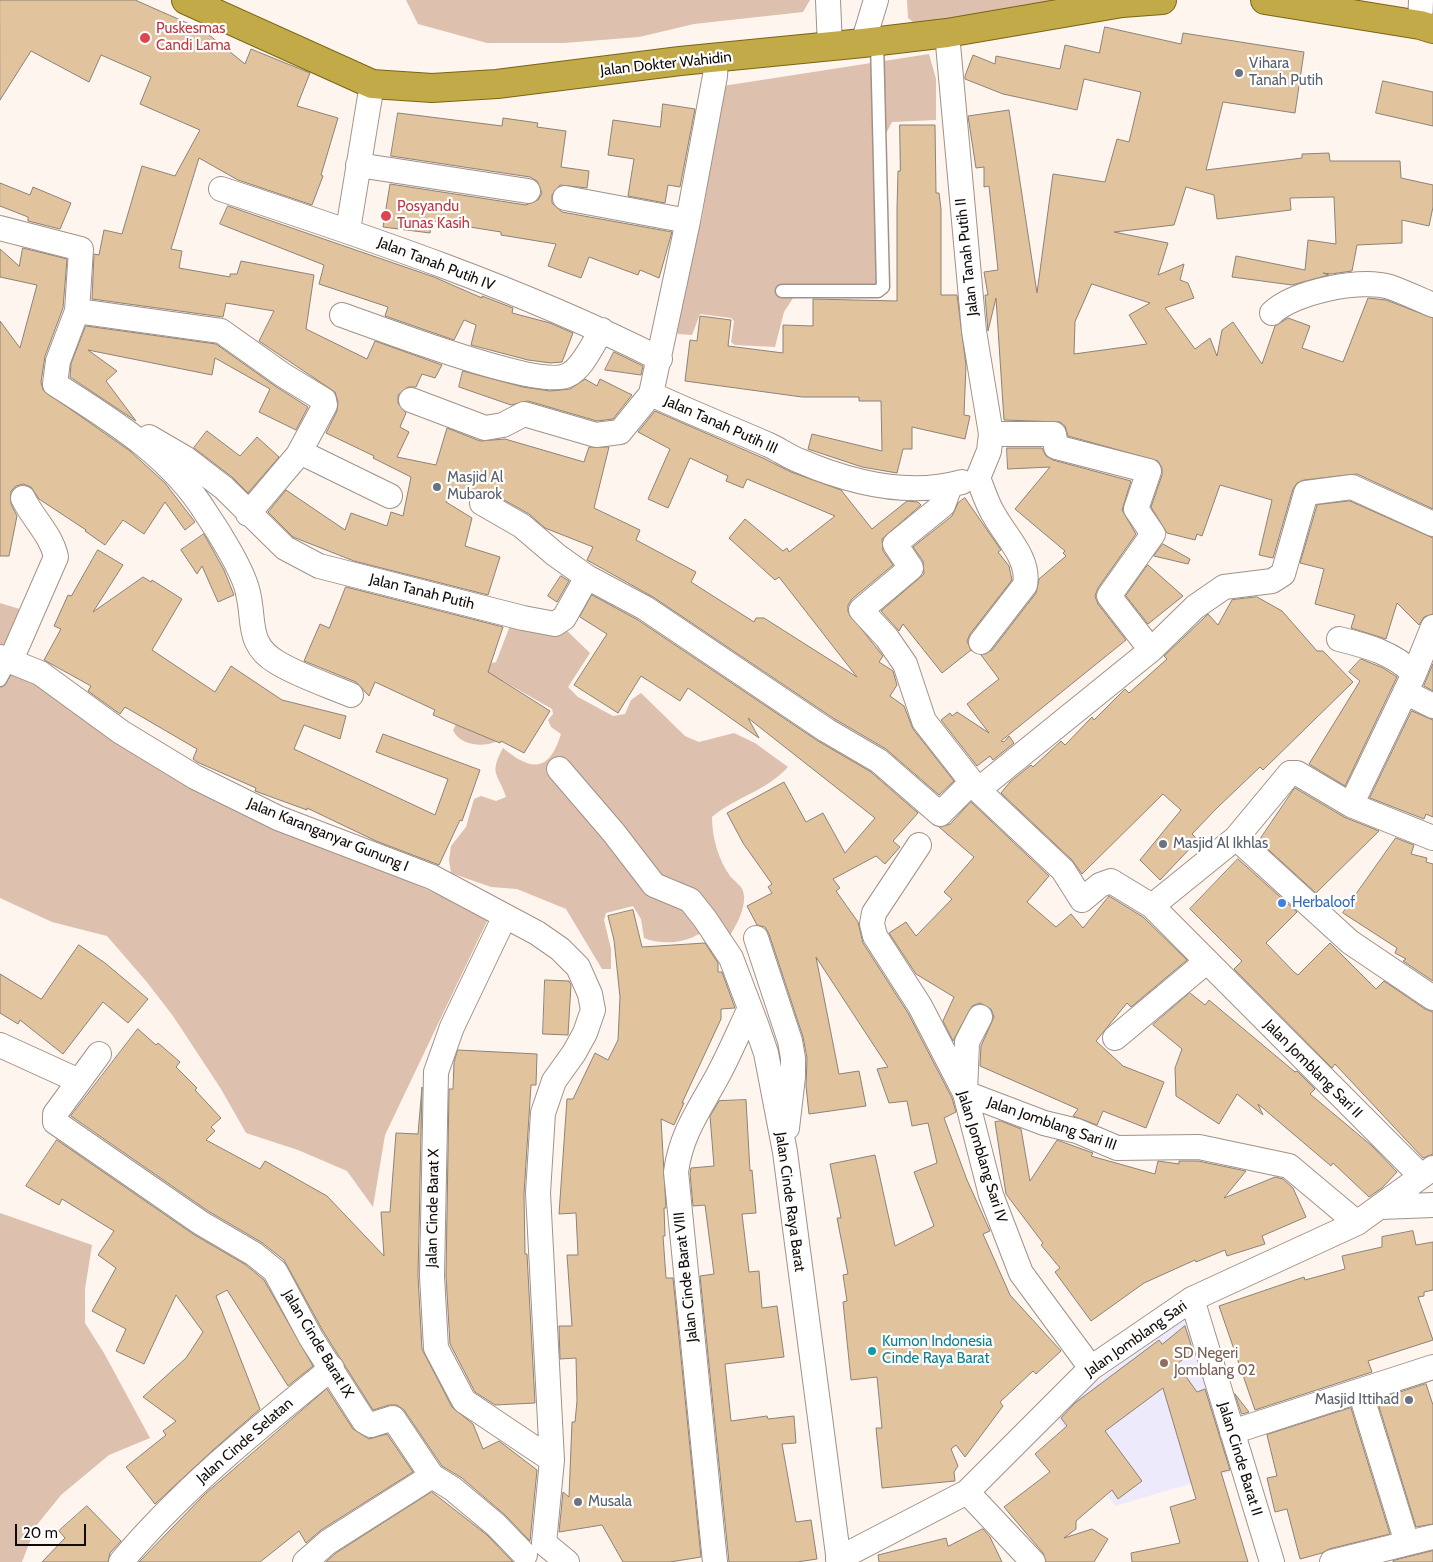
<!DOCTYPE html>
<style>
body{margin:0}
#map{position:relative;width:1433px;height:1562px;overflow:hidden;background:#fff5ef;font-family:Cabin,sans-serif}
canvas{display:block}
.scale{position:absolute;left:15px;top:1524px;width:71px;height:22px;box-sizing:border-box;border:2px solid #120c09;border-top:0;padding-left:6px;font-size:15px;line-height:18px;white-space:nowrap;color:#120c09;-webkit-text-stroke:4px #fff;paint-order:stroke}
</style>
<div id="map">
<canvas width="1433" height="1562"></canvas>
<div class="scale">20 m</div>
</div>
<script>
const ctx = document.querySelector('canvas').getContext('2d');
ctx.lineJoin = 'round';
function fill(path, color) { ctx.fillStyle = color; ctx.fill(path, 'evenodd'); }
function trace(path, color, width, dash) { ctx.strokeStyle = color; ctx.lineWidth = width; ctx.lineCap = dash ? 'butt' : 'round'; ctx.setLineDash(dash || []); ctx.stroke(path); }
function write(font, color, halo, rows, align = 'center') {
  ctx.font = font + ' Cabin,sans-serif'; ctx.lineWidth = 4.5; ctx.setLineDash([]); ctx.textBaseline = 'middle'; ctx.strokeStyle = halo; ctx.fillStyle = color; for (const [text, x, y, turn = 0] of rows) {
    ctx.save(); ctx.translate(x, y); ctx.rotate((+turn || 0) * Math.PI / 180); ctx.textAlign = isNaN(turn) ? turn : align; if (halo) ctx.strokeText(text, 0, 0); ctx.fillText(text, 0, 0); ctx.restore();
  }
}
const education = new Path2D(`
 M1190,1312L1240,1469L1115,1506L1054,1414Z`);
const green = new Path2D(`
 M406,0H810L803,12L694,24L639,37L564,43H487L418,24Z
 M907,0H1083L922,29L908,18Z
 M929,54L936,79V120L892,122L881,143V290L795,295L784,312L775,347L735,345L731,342L734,321L731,318L700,314L692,335L678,334L675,327L696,232L702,219L723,86Z
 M0,603L23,610L12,651L0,649Z
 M513,618L562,626L590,653L568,687L578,697L613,716L625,714L631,700L641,693L685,736L699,742L734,733L755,743L788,767C765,792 737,796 712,817C712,837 718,859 730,876C734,881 741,885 743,891C748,906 735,929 726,941L706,929C690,943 663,946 644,938L641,919L633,906L606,913L604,920L611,949V969H602L566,909L517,889L491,887L451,873L449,860L451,846L466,827L474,799L481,796L496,801L506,797C499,774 488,775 503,748C532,772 549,772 561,734L551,727L548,720L553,714L552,709L503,681L498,687L492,739L496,742C482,747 460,746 453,730L488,664L496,662Z
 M0,672H22L354,857L489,917L385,1135L373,1207L347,1171L298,1150L246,1133L221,1089L173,1016L146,981L107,936L52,922L0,898Z
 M0,1213L92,1245L85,1289V1323L104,1353L150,1438L109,1455L61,1495L36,1526L22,1562H0Z`);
const building = new Path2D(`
 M0,0H135L203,30L245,64L251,49L310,73L297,106L338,118L321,175L323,176L312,205L238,180L199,158L171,249L182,251L179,268L230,277V274H237L241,261L314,275L306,329L367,359L375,341L442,365L435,378L422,374L416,387H408L398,395V403L406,413L400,427L409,432L397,457L436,465L447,428L480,441L505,439L584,462L589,447H609L594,508L640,530L636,540L696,572L691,582L754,622L756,618H764L857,677L779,577L775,580L729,538L745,519L783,551L787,548L789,552L835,516L747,479L743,488L726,481L728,476L690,458L668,508L648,499L670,449L638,432L655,411L763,458L791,472L841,490L872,529L907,501L918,502L921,505L882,539L883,551L893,565L852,599L848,605V612L883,656L879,662L893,671L897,685L890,696L904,706L913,729L954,781L939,795L886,749L833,718L653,597L587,560L593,547L545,528L529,514L488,491H476L470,498L452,490L446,502L472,518L465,546L500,557L488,595L354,561L293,537L268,512L286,490L345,530L351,513L387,526L391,512L403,516L411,477L373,458L374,456L326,433L337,411L338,402L335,392L259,341L274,311L226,303L223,317L92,299L94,254L99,255L104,230L122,234L142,166L175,176L200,130L140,104L151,77L101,55L89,82L31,51L0,100Z
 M1105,27L1181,44L1183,33L1304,52L1295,113L1223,102L1206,170L1302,158V154L1329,153L1330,161H1400L1401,178L1433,185V207L1429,226L1402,220V243L1357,245L1352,271L1331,274L1323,273L1329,275L1292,285L1232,277L1236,256L1305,270L1308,240L1336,244L1334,197L1290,198L1291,210L1217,219L1214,195L1186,187L1174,225L1114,232L1168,243L1158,275L1184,264L1180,280L1188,283L1194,298L1165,308L1195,349L1210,338L1217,356L1222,330L1233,322L1262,364L1275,326L1288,318L1310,326L1302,348L1343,362L1368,298L1386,300L1433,318V509L1357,474L1304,480L1297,483L1293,489L1273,558L1259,555L1272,500L1220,485L1202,536L1197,534L1195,540L1167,533L1151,507L1162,475V468L1158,461L1068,436L1065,426L1060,422L1004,420L996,298L988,331L985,295H988L984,272L998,270L989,186L984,187V167L976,168L968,116L1009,110L1037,293L1053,174L1105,182L1117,139L1129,142L1141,92L1084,79L1077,110L1003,94L965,79V76L973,55L995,64L996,56L1060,69L1065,45L1099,53ZM1092,284L1150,303L1129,315L1147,344L1074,354L1075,322Z
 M1383,81L1433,92V126L1376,113Z
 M663,104L695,109L680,187L668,185L665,203L628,196L634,159L608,155L613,120L660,127Z
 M398,113L502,126L503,118L538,123L537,127L566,131L561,167L589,171L587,188L560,185L552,195V203L562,212L672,232L659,278L640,270L638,275L589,257L581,278L548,266L556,244L501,235V232L432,221L430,233L383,227L390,184L526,205L538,200L542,193L537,181L530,177L391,156Z
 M900,125H935L936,193H939L941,209V295H957L966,365L964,415L970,416L965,439L912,427V449H903L897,473L862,467L808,449L812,434L882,451L881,401H859V397H802L685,381L690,340L697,341L700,316L731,320L728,346L783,353V325L813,326V299L897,301V209L898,171H900Z
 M0,183L30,195L33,187L71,203L60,229L28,221V217L0,206Z
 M228,206L434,277L482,298V296L513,308L512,313L550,323L573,333L562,362L551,363L528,360L471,345L476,325L464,320L454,340L385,316L388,307L319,284L324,265L220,224Z
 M23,248L67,259L63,308L45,356L41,382L43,390L130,451L165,483L195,522L185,530L165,502L144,534L123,520L105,545L85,531L86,530L39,499L31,487L23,484L16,486L11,491V504L17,516L9,556H0V321L20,348L37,285L0,277V249L19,266Z
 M86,326L216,344L275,386L308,407L296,430L259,412L270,389L215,358L212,375L88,350L117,371L106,381L136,421L70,377L71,364Z
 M614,352L643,366L641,375L605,370Z
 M463,371L523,387L550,391L570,389L585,379L597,386L600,379L632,395L613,419L597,421L528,401L511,405L459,387Z
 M207,431L240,456L257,437L279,457L248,493L232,477L194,448Z
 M1007,448H1042L1046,456L1053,460L1131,481L1122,510L1136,534L1098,588L1095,596L1098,604L1126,640L1001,741L1004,742L1009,736L1014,743L993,760L990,756L977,766L941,720L950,713L952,716L957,712L989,733L967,704L999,679L981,655L992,650L1036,593L1039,579L1066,556L1063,553L1065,551L1015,509L1050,467L1008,469Z
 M965,498L1001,550L998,552L1009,566L1012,580L970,634L967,641L971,650L942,673L903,624L899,631L881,611L924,574L923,561L913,547L952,516L958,503Z
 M1350,501L1433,538V614L1424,617L1419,625L1397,603L1386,639L1351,628L1355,615L1315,604L1324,569L1300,563L1317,505Z
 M204,534L224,570L234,595L218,602L202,566L197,574L181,550Z
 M1163,544L1190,559L1188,564L1154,556Z
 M98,550L123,565L93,612L143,577L151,582L152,580L182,599L152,650L215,692L231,666L282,700L346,716L340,739L304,725L294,749L435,815L448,779L376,752L383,734L480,770L462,821L460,820L439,865L376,841L307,808V810L255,791L256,788L197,762L193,759L197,749L125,707L120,714L88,691L91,686L44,660L61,629L54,626L68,595L71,596Z
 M1148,565L1183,596L1148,624L1126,596Z
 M561,576L569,581L557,602L548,596Z
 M346,587L503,627L488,672L550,711L524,753L501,741L500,743L433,715L435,710L375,682L369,696L356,682L304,661L320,624L329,628Z
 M592,595L638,620L818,741L871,772L918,813L893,841L900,847L885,864L876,856L833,879L840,888L836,891L858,922L863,943L908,1013L952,1098L956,1112L944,1118L967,1180L990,1231L983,1234L1010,1295L1061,1351L1036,1374L1033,1371L1000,1402L1003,1406L965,1457L956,1445L951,1449L958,1466L954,1472L955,1481L882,1488L876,1428H882L877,1377L851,1380L843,1302L847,1301L843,1275L848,1274L837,1218H841L830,1164L875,1155L895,1246L934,1226L914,1172L937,1163L928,1123L912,1126L907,1101L889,1103L877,1069L888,1067L816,957L839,1074L859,1071L866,1106L809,1114L806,1086L807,1058L803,1037L769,934L765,927L757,925L747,906L772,893L768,887L772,884L743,843L727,813L784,782L806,822L823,813L845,853L875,818L748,718L759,738L688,688L680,701L641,676L618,713L574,685L607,634L580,617Z
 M1257,597L1282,611L1317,651H1323L1353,682L1263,770L1260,767L1217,808L1192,834L1198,840L1160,880L1140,860L1181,810L1163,794L1082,874L1072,860L1001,793L1010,782L1031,765L1033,767L1061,741L1065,745L1092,717L1094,720L1125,689L1129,693L1167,659L1164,656L1204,618L1208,614L1218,625L1232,600Z
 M1361,659L1383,668L1397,677L1345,786L1309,764L1360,681L1349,672Z
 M1433,664V691L1424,686Z
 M1412,711L1433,720V817L1426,814L1424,819L1370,798Z
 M1295,788L1344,817L1379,831L1316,893L1259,841Z
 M971,802L1049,876L1027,902L1056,927L1071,914L1083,928L1109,896L1143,917L1187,960L1131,1007L1127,1003L1096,1041L1123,1066L1164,1082L1146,1128L1103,1111L1097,1125L1073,1116L1078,1109L980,1066L981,1046L994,1017L991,1009L980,1003L972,1006L953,1041L943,1021L954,997L916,974L889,933L906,922L916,936L952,899L944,892L974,857L939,827L950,824Z
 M1396,838L1414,845L1411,854L1427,858L1426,862L1433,864V981L1403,961L1406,959L1395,953L1397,948L1343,913Z
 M1238,859L1297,912L1266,943L1294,972L1298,975L1330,943L1376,989L1384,981L1425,1009L1433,1012V1154L1423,1158L1335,1064L1332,1068L1234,969L1242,961L1190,909Z
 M633,910L642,947L705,943L718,963V972H722L735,1008L721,1009V1019L682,1103H684L674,1125L661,1119L666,1208H664L665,1236H663L666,1278H673L701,1557L670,1562H623L602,1525L559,1532L563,1492L569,1497L572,1422H575L577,1401L576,1358L560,1359L559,1326H572L567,1255H578L576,1213L559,1214L567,1099H573L595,1053L608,1060L618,1040L620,997L614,940L608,916Z
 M79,945L105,963L148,999L128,1023L103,1002L63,1054L20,1020L18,1024L0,1013V974L41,999Z
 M545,980L569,981L571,985L568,1035L543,1034Z
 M1190,993L1205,1005L1209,1000L1295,1072L1297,1071L1315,1089L1310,1094L1372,1146L1397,1172L1382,1188L1369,1197L1333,1163L1331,1166L1258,1104L1263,1115L1237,1094L1219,1124L1176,1096L1175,1068L1182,1049L1153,1025Z
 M138,1029L156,1045L158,1043L180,1062L176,1067L197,1088L195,1090L221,1118L211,1127L215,1131L206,1140L260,1169L265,1161L327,1196L384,1256L381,1212H390L396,1133L418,1134L422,1087L418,1276L422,1349L452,1407L473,1424L483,1449L499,1441L537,1470L530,1541L505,1515L462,1478L442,1466L404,1410L397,1405H389L373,1410L323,1331L284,1260L261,1242L208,1211L71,1116Z
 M458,1050L537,1054L536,1085H531L524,1194L525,1254H527L535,1403L495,1405L475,1392L450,1344L446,1276L449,1089H453L454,1063Z
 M746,1100L750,1171L752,1170L756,1213L742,1214L749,1272L759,1271L762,1308L777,1306L784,1357L725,1364L731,1421L767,1416L768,1419L794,1416L796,1443L782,1444L796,1522L811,1520L817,1559L797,1562H729L700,1276L714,1274L705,1205L693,1206L690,1173L691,1168L714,1166L710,1116L719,1101Z
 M1001,1121L1021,1129L1030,1181L1057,1140L1093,1153L1091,1156L1155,1174L1158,1161L1179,1164V1161H1198L1246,1171L1224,1198L1275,1177L1283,1179L1293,1188L1306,1217L1262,1236L1265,1244L1227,1256L1225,1250L1196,1262L1195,1260L1144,1283L1091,1321L1055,1272L1060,1268L1041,1245L1043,1243L1006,1194L995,1122Z
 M57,1140L193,1234L246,1265L264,1280L313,1366L288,1386L227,1290L216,1296L260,1409L213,1450L155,1504L126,1467L166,1435L163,1431L176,1421L143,1397L186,1358L203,1332L176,1295L144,1364L116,1351L126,1329L92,1311L116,1268L98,1255L114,1231L62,1199L59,1205L26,1186Z
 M1413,1231L1416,1245L1433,1242V1290L1424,1292V1296L1418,1297L1433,1340L1368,1361L1372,1372L1255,1410L1219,1306L1304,1277L1305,1280L1345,1269L1342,1256L1382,1247V1237Z
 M1185,1326L1193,1351L1177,1364L1197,1392L1205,1389L1230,1470L1221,1472L1248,1562H1132L1131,1553L1180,1543L1170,1507L1196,1499L1163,1388L1105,1431L1142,1481L1118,1499L1112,1490L1076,1521V1529L1064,1538L1092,1529L1108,1539L1094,1562H1046L1043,1553L1004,1507L1050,1472L1035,1454L1067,1426L1061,1418L1075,1403L1159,1340L1162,1344Z
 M1426,1384L1433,1405V1524L1416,1527L1377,1400Z
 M327,1389L353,1429L369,1439L387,1434L413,1472L321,1530L306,1543L299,1531L260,1562H139L205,1494Z
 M1235,1394L1249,1412L1242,1414Z
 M1351,1408L1390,1534L1329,1549L1322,1553L1300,1559L1287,1509L1275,1512L1267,1478L1277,1476L1267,1435Z
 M432,1492L487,1535L513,1562H326L336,1553Z
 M87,1506L121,1541L110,1553L108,1562H42L65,1538L59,1531Z
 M983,1529L990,1537L1002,1562H879L878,1555L946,1538L948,1546Z
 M1433,1551V1562H1393V1561Z`);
const service = new Path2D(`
 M782,291H878L883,287L877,41
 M0,680L11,660`);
const minor = new Path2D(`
 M828,0L830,47
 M1420,25L1421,0
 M947,33L974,331L991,434L989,451L978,478
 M863,43L876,0
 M358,165L528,191
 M221,189C370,238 519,288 660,359
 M565,198L688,221
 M0,228L81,249L77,311L58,361L55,384C111,420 170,455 206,513C219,532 244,572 248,593C255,621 246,645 278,663C300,676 327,685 351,695
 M348,230L372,84
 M77,311L221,331L283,375L324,400L325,405L298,455L248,514
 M1272,313C1294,292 1360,278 1390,287C1404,292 1419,299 1433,305
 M342,315C379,328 539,390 568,375C583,368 593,343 602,330
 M651,394C690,412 730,428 769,445C780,450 789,457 800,461C849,482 909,497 962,482
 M411,400L485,428L503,425L524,414L596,435L620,432L651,394L688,221L715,76L716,58
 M991,434H1054L1056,447L1149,471L1136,509L1153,534L1109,596L1151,650
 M149,437L185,458L224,488L285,548L319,566L523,618L555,624L564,618L587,577
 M300,452L390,496
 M978,478C983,490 987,504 994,515C1006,537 1030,559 1025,585L981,642
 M950,486L943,505L895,544L911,568L861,610L887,638L905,664L924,721L978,790L1063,870L1082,900L1100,885L1111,881L1152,906L1421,1176
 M482,503L522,526L556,555L587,577L645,608L826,730L879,761L940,814L972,782
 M1339,639C1367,646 1394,653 1414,674
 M0,657L40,673L121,732L195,777L278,818L432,877L537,933L560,949L578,967L590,994L593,1010L585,1033L574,1053L554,1081L543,1113L538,1193L552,1460L544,1543
 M11,660L56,557C51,534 33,519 23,498
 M1405,692L1433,706
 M559,769L614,833L654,885L690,900L705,919L731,958L756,1024L766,1053L785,1152L839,1562
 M978,790L1151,650L1195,607L1224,587L1272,581L1283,574L1306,493L1352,487L1433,524
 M1351,805L1414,674L1433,627
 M1236,838L1350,942L1433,998
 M919,845L874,913L872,924L875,936L920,1006L965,1093L991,1195L1021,1273L1091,1368
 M1152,906L1236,838L1290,773H1297L1351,805L1433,838
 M505,916L452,1027L436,1072L432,1276L436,1348L464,1401L552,1460
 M756,938L790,1041L793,1058V1077L787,1128
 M980,1017L967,1042L965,1093L1044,1123L1077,1131L1117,1148L1199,1147L1289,1166L1357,1223
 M1115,1038L1206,962
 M0,1045L79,1081
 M99,1054L55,1114V1122L201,1223L254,1254L275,1271L311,1338L364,1421L371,1425L393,1418L432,1476L453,1489L496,1525L525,1555
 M1381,1207L1433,1205
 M1192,1299L1272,1562
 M1360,1391L1407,1543
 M1232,1432L1433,1367
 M967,1492L1033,1562
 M544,1543L567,1562
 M838,1559L967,1492L1091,1368L1192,1299L1357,1223L1433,1168
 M121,1562C183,1488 258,1428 332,1368
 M305,1562L328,1542L432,1476
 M715,1562L676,1172C681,1134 699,1110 717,1077C729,1055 739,1031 750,1008
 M1332,1562L1433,1537`);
const trunk = new Path2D(`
 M186,0L372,84L432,88L497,84L680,61L863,43L947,33L1122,3L1162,0
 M1265,0L1420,25L1433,29`);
const markers = [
 [145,38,6,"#e0444e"],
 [1239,73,5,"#6b7280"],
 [386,216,6,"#e0444e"],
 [437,487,5,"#6b7280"],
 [1163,844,5,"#6b7280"],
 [1282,903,5,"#3f7fe0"],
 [872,1351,5,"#0f9aa8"],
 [1164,1363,5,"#8d6e63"],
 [1409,1400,5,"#6b7280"],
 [578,1502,5,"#6b7280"]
];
const healthNames = [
 ["Puskesmas",156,29],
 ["Candi Lama",156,46],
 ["Posyandu",397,207],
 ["Tunas Kasih",397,224]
];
const streetNames = [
 ["Jalan Dokter Wahidin",666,64,-6],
 ["Jalan Tanah Putih II",967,257,-96],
 ["Jalan Tanah Putih IV",436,264,21],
 ["Jalan Tanah Putih III",721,425,24],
 ["Jalan Tanah Putih",422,592,14],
 ["Jalan Karanganyar Gunung I",328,835,22],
 ["Jalan Jomblang Sari II",1313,1069,45],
 ["Jalan Jomblang Sari III",1052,1124,19],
 ["Jalan Jomblang Sari IV",982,1157,73],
 ["Jalan Cinde Raya Barat",790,1202,82],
 ["Jalan Cinde Barat X",433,1208,-89],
 ["Jalan Cinde Barat VIII",686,1277,-96],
 ["Jalan Jomblang Sari",1136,1339,-35],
 ["Jalan Cinde Barat IX",318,1344,59],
 ["Jalan Cinde Selatan",245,1441,-41],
 ["Jalan Cinde Barat II",1240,1459,73]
];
const worshipNames = [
 ["Vihara",1249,64],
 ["Tanah Putih",1249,81],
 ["Masjid Al",447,478],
 ["Mubarok",447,495],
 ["Masjid Al Ikhlas",1173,844],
 ["Masjid Ittihad",1399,1400,"right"],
 ["Musala",588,1502]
];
const shopNames = [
 ["Herbaloof",1292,903]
];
const cultureNames = [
 ["Kumon Indonesia",882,1342],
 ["Cinde Raya Barat",882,1359]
];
const educationNames = [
 ["SD Negeri",1174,1354],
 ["Jomblang 02",1174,1371]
];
fill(education, '#edeafc');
fill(green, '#ddc0ad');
fill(building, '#e1c39e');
trace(building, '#8d8276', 1);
trace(service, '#a19288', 15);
trace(minor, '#a19288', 26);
trace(trunk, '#7b6414', 30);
trace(service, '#fff', 12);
trace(minor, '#fff', 24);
trace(trunk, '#c2aa48', 28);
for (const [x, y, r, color] of markers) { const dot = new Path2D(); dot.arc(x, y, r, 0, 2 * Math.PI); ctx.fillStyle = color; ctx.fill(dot); trace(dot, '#fff', 2); }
write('15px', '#be3a42', '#fff', healthNames, 'left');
write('15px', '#120c09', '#fff', streetNames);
write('15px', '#5b616d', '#fff', worshipNames, 'left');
write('15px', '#366cbe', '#fff', shopNames, 'left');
write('15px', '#0d838f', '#fff', cultureNames, 'left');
write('15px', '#785e54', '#fff', educationNames, 'left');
</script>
